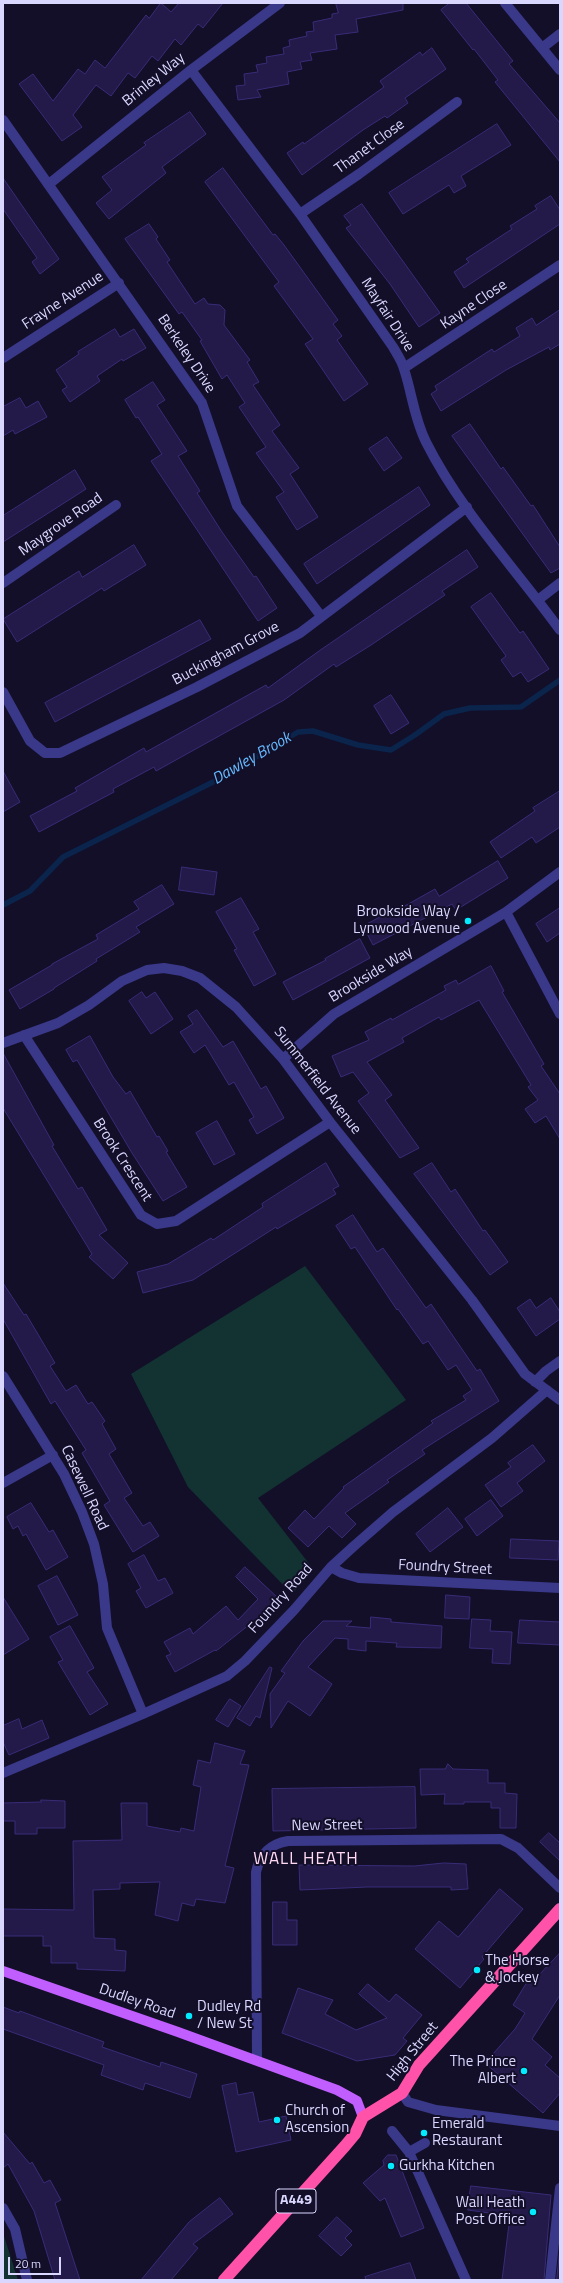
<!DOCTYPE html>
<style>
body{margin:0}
#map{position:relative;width:563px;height:2283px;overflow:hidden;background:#130f29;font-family:"Titillium Web",sans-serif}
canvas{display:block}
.frame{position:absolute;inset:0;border:4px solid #dad7ff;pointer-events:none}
.scale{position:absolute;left:8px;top:2257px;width:53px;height:18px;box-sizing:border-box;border:2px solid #dad7ff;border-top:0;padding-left:5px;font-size:12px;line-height:14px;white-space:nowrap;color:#dad7ff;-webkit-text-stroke:3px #130f29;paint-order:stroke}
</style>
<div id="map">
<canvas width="563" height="2283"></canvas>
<div class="frame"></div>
<div class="scale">20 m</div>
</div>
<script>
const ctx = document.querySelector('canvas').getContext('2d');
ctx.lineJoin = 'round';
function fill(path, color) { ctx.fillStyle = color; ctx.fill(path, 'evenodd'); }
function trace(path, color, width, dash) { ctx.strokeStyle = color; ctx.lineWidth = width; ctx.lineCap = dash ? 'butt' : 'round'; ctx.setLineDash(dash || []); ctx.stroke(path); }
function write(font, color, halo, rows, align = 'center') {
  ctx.font = font + ' "Titillium Web",sans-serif'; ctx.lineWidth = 4; ctx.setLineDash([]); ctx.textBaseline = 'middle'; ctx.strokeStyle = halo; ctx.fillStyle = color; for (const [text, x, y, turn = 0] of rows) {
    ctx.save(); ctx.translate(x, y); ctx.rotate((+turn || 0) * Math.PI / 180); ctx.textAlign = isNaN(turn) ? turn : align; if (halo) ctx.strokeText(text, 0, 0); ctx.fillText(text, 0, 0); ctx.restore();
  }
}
const green = new Path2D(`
 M305,1266L406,1400L258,1498L314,1570L292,1594L188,1487L131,1374Z
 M3,2233L18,2280H3Z`);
const stream = new Path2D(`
 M3,905L30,891L63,857L221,778L298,732L313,731L358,745L391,750L415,735L444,714L470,708L521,707L560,680`);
const building = new Path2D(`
 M161,3L171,12L179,3H223L203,28L198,24L181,45L175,39L158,61L152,56L135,78L128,73L111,96L96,85L73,115L82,127L62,141L19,84L33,74L53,101L78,69L85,74L95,60L105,68L146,15L149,18Z
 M336,3H403V10L356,19L358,32L335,35L337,49L310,53L312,60L300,62L302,69L287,72L289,84L257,90L261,97L238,100L236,86L245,85L244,74L258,72L256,65L267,63L266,57L284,54L283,48L290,46L289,40L307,36L306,32L314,31L313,22L332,18V14L338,13Z
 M450,3H466L513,61L509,64L560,123V162L495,82L498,80L474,49L473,50L441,10Z
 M432,48L446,69L405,98L408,103L387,118L385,116L363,130L302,175L287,153L303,142L304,144L384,87L380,81L420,52L422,55Z
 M190,112L206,134L162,167L166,173L109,219L96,203L112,190L102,177L146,145L144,143Z
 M497,124L511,145L461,176L466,186L454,193L449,185L403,214L389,193Z
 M223,168L273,235L275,234L284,245L338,320L333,324L342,336L337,340L368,384L344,401L305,344L313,339L274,286L279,282L205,182Z
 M3,178L59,259L40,274L32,262L37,258L3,209Z
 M551,196L560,210V224L464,288L454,272L469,262L466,259L512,229L510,226L537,209L535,206Z
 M362,204L440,313L419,327L390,284L346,228L351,225L344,216Z
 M149,224L158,237L156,239L170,260L167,262L195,304L204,298L208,304L220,305L225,310L224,325L250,360L247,362L259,382L253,385L280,425L272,431L299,468L290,474L318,517L297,530L276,497L284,492L256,453L266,447L239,407L245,403L227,375L222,379L200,341L202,340L182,312L179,314L125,239Z
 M560,310V344L550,350L549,347L506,370L441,411L431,394L437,390L435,386L492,349L494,352L520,336L516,328L532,318L536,325Z
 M115,329L120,337L134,329L146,348L123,361L122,359L97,376L100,381L70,402L62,390L67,387L56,370L79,354L78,352Z
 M153,382L165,400L157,405L187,451L178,456L200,491L197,493L222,532L254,577L256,576L277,608L258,621L151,461L162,454L138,417L136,418L125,400Z
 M20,398L26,408L38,401L47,417L15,434L13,430L3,436V407Z
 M470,424L501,469L503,467L531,506L533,505L560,547V568L551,573L452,436Z
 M387,437L402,458L384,471L369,449Z
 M75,470L86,489L3,542V516Z
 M419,487L430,505L317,584L304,564Z
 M134,545L146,565L104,591L102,588L17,642L3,619L79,571L82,577Z
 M467,550L478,567L442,591L445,595L371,645L336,667L334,664L284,700L156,771L154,767L113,789L114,792L39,832L30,816L77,791L75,788L144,748L146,752L266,685L268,688L319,651Z
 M491,593L520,633L523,631L549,669L528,682L521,672L513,677L501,660L506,656L471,607Z
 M200,620L211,639L55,722L45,703Z
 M391,695L409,723L391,734L374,706Z
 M3,771L20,802L3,812Z
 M560,791V827L536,843L532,837L501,858L490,842L535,811L533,808Z
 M498,861L508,878L456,910L452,904L373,945L363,926L393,910L394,912L435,889L439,896Z
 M182,867L217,872L214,895L179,890Z
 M162,885L174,904L136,927L140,932L96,959L97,961L54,988V989L20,1009L9,990L52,965V964L98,939L96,935L139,909L134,902Z
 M241,898L259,929L253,932L276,974L254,986L234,950L237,949L216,912Z
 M560,908V933L547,942L536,924Z
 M360,939L370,958L293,1000L283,982L326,960L325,959Z
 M491,966L504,991L502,992L544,1064L541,1066L560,1094V1139L546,1116L535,1123L525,1109L538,1100L528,1087L531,1085L479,1000L441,1020L439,1017L402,1038L404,1042L367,1062L392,1095L385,1100L419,1148L400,1158L358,1101L369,1093L353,1072L341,1077L332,1056L369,1040L365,1032L391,1018L392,1020L446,990L444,986L456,980L458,984Z
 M142,992L146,998L155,992L173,1019L151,1034L129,1001Z
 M197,1010L223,1047L233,1041L261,1089L266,1086L284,1118L257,1134L249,1120L254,1117L234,1082L229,1085L205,1045L194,1053L180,1032L193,1024L188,1016Z
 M90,1036L113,1077L126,1094L130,1091L157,1137L159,1136L168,1151L166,1152L187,1187L163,1201L132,1153L77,1060L73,1062L66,1050Z
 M3,1053L54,1145L52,1146L78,1189L82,1187L107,1230L99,1235L128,1263L113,1279L89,1257L92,1254L3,1108Z
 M217,1121L235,1154L214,1165L196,1133Z
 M326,1163L339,1186L333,1189L336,1194L277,1229L276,1227L193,1280L143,1293L137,1272L168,1264L211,1238L213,1240L263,1207L262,1204Z
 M432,1163L451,1192L455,1189L483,1231L485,1230L508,1262L490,1275L414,1174Z
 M353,1215L377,1252L383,1248L426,1308L431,1304L477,1371L480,1369L499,1401L422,1450L425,1454L387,1480L389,1482L345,1513L356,1524L342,1538L329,1526L308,1547L288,1528L305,1510L314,1519L344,1488L343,1487L433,1423L431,1421L466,1400L463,1396L472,1390L456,1365L448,1370L428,1341L423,1344L398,1309L397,1310L355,1247L351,1249L336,1226Z
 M3,1283L24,1315L26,1314L55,1363L50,1366L66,1391L76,1385L88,1404L92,1402L105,1421L102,1424L116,1449L109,1454L132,1493L124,1498L143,1526L150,1522L159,1536L133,1552L104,1505L110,1501L82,1453L86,1450L55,1401L51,1404L3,1319Z
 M551,1298L560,1312V1319L536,1336L517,1308L530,1299L536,1308Z
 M533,1445L545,1461L517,1483L523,1491L501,1507L485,1485L511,1467L508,1463Z
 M491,1500L503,1516L477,1536L465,1519Z
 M31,1503L49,1532L53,1530L68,1557L46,1570L26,1534L23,1536L18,1526L13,1529L7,1517Z
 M448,1508L463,1527L430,1552L416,1534Z
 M511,1539L559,1541L558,1560L510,1558Z
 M144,1555L158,1581L165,1578L173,1593L146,1608L136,1591L141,1588L128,1564Z
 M245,1567L278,1598L264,1613L216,1651L215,1650L175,1672L166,1656L171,1654L164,1642L190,1628L193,1634L226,1606L238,1620L258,1599L236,1577Z
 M57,1576L78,1615L58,1625L38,1586Z
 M446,1595L470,1597L469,1619L445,1618Z
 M3,1597L29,1639L3,1655Z
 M371,1617L391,1619V1622L442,1626L441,1648L396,1647L397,1643L366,1641V1651L348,1649V1639L335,1638L308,1667L332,1684L322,1699L310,1716L288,1701L271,1728L270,1694L285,1673L281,1671L303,1641L323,1621H352L346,1626L370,1628Z
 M472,1619L491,1620L490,1631L512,1632L510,1664L492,1663L493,1649L470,1648Z
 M520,1620L560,1622V1645L518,1643Z
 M70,1626L94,1668L87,1672L108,1704L90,1715L58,1662L63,1660L50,1637Z
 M270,1667L272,1668L260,1718L256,1716L250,1726L237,1718Z
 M230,1699L241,1706L228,1727L216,1720Z
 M19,1719L22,1729L42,1720L49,1738L9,1755L3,1742V1726Z
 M215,1743L245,1751L240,1764L249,1765L225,1866L234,1868L225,1903L196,1899L194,1906L182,1903L178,1921L155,1915L160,1882L120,1883V1889L93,1890L94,1938L115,1939V1950L126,1951L125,1971L77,1969V1963H51V1946H43V1936H3V1909L74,1910L73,1841L122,1840L121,1803H147V1826L180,1832L181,1828L194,1831L201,1787L193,1785L198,1760L210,1763Z
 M448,1764L453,1769L488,1770V1783H505V1793L517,1794L516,1828H500V1808H491V1802H464V1804H444L445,1794L421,1795L420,1769H445Z
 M415,1787L416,1828L273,1831L272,1789Z
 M41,1800L65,1801V1828H37V1834H15V1821H3V1803L41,1802Z
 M549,1833L560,1843V1861L540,1842Z
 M444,1863L466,1864L468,1889L451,1890V1887H367L300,1890L299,1865L414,1866Z
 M500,1889L523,1909L482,1957L484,1959L460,1988L415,1949L439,1921L458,1937Z
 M273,1902H287V1920H297V1945H273Z
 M560,1953V1995L532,2039L552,2057L545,2065L560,2078V2093L543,2113L485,2063L515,2029L525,2013L513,2005L527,1982L530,1984Z
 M368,1984L389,2002L396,1994L422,2015L403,2038L407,2041L395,2055L357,2061L282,2033L298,1988L333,2000L325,2014L356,2030L387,2018L359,1994Z
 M3,2007L19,2013L20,2011L104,2042L102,2047L160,2067L161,2062L197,2074L190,2098L145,2083L143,2090L101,2075L104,2065L3,2029Z
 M236,2083L238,2095L253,2092L259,2122L286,2116L291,2140L236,2152L222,2086Z
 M3,2132L30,2164L32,2162L44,2183L50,2180L61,2200L55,2203L80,2280H55L34,2211L8,2164L3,2168Z
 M388,2155H396L424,2228L401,2237L385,2198L380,2201L363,2183L384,2165L383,2161Z
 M471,2186L551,2195L544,2280H502L510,2216L468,2210Z
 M220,2198L233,2214L193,2244L198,2248L171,2280H141L189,2222Z
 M337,2217L352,2231L345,2238L352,2245L341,2256L319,2236Z
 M560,2248V2280H557Z
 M410,2263L416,2280H366L365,2277Z`);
const minor = new Path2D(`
 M505,3L560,70
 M542,48L560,34
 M191,70L300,214L393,347C397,354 402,361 404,369C412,393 414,418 426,442C460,510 515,568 560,630
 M3,120L202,403L237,506L321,616
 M49,184L191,70L280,3
 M300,214L359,174L457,102
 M3,358L119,283
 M404,368L560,265
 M3,583L116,505
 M538,600L560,583
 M3,692L30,741L45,753H60L197,687L300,633L467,507
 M506,912L560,1014
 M24,1035L141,1215L157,1224L176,1221L330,1122
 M3,1043L58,1023L89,1005L122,981L147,970L164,968L182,971L200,978L236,1007L283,1059L330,1122L472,1300L525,1374L560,1400
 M283,1059L334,1014L506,912L560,872
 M3,1376L64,1474L82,1512L94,1544L103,1584L107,1628L143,1714
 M535,1382L546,1371L560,1361
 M3,1483L53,1455
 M331,1567L342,1573L359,1578L560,1588
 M3,1773L143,1714L227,1676L245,1661L294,1610L331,1567L354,1546L393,1512L492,1438L547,1390
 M257,2060L256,1872C260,1854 270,1844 288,1841L501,1839L518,1848L560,1888
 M402,2093L408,2102L436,2110L560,2126
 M392,2131L409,2152L466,2280
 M409,2152L425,2143
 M3,2208L15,2229L27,2280
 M550,2280L560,2188`);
const major = new Path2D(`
 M3,1971L178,2032L337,2090L357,2101L363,2117`);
const highway = new Path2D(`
 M224,2280L345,2146L355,2134L363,2117L402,2093L419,2065L560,1909`);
const markers = [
 [468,921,4,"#03ebff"],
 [477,1970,4,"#03ebff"],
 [189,2016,4,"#03ebff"],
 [524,2071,4,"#03ebff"],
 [277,2120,4,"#03ebff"],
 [424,2133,4,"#03ebff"],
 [391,2166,4,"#03ebff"],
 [533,2212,4,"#03ebff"]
];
const shields = [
 [296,2201,40]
];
const shieldNames = [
 ["A449",296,2201]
];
const streetNames = [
 ["Brinley Way",154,80,-39],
 ["Thanet Close",370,147,-36],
 ["Frayne Avenue",63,301,-33],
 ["Kayne Close",474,305,-34],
 ["Mayfair Drive",387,315,57],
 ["Berkeley Drive",186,354,56],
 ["Maygrove Road",61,525,-35],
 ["Buckingham Grove",226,654,-28],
 ["Brookside Way",371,975,-31],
 ["Summerfield Avenue",317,1081,52],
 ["Brook Crescent",122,1160,57],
 ["Casewell Road",84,1488,65],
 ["Foundry Street",445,1568,3],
 ["Foundry Road",281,1599,-48],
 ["New Street",327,1826,-1],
 ["Dudley Road",137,2002,19],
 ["High Street",413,2052,-51]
];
const poiNames = [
 ["Brookside Way /",460,912,"right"],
 ["Lynwood Avenue",460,929,"right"],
 ["The Horse",485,1961],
 ["& Jockey",485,1978],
 ["Dudley Rd",197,2007],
 ["/ New St",197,2024],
 ["The Prince",516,2062,"right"],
 ["Albert",516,2079,"right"],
 ["Church of",285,2111],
 ["Ascension",285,2128],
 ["Emerald",432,2124],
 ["Restaurant",432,2141],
 ["Gurkha Kitchen",399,2166],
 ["Wall Heath",525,2203,"right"],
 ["Post Office",525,2220,"right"]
];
const waterNames = [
 ["Dawley Brook",252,759,-30]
];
const quarterNames = [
 ["WALL HEATH",306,1860]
];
fill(green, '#123331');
trace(stream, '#0a244c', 5.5);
fill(building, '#231a4a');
trace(building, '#392c77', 1);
trace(minor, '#3a3889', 10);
trace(major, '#c05eff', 10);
trace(highway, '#ff52a8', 12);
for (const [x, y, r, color] of markers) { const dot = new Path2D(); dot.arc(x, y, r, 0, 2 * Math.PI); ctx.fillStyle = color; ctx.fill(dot); trace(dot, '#130f29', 1.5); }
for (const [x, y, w] of shields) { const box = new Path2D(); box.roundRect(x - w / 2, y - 12, w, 24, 3); ctx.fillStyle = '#130f29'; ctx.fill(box); trace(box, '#dad7ff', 1); }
write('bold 14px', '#dad7ff', null, shieldNames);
write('15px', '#dad7ff', '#130f29', streetNames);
write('15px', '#dad7ff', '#130f29', poiNames, 'left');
write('italic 16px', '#65baff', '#130f29', waterNames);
ctx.letterSpacing = '1px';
write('17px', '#ffd9f2', '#130f29', quarterNames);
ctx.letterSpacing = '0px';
</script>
